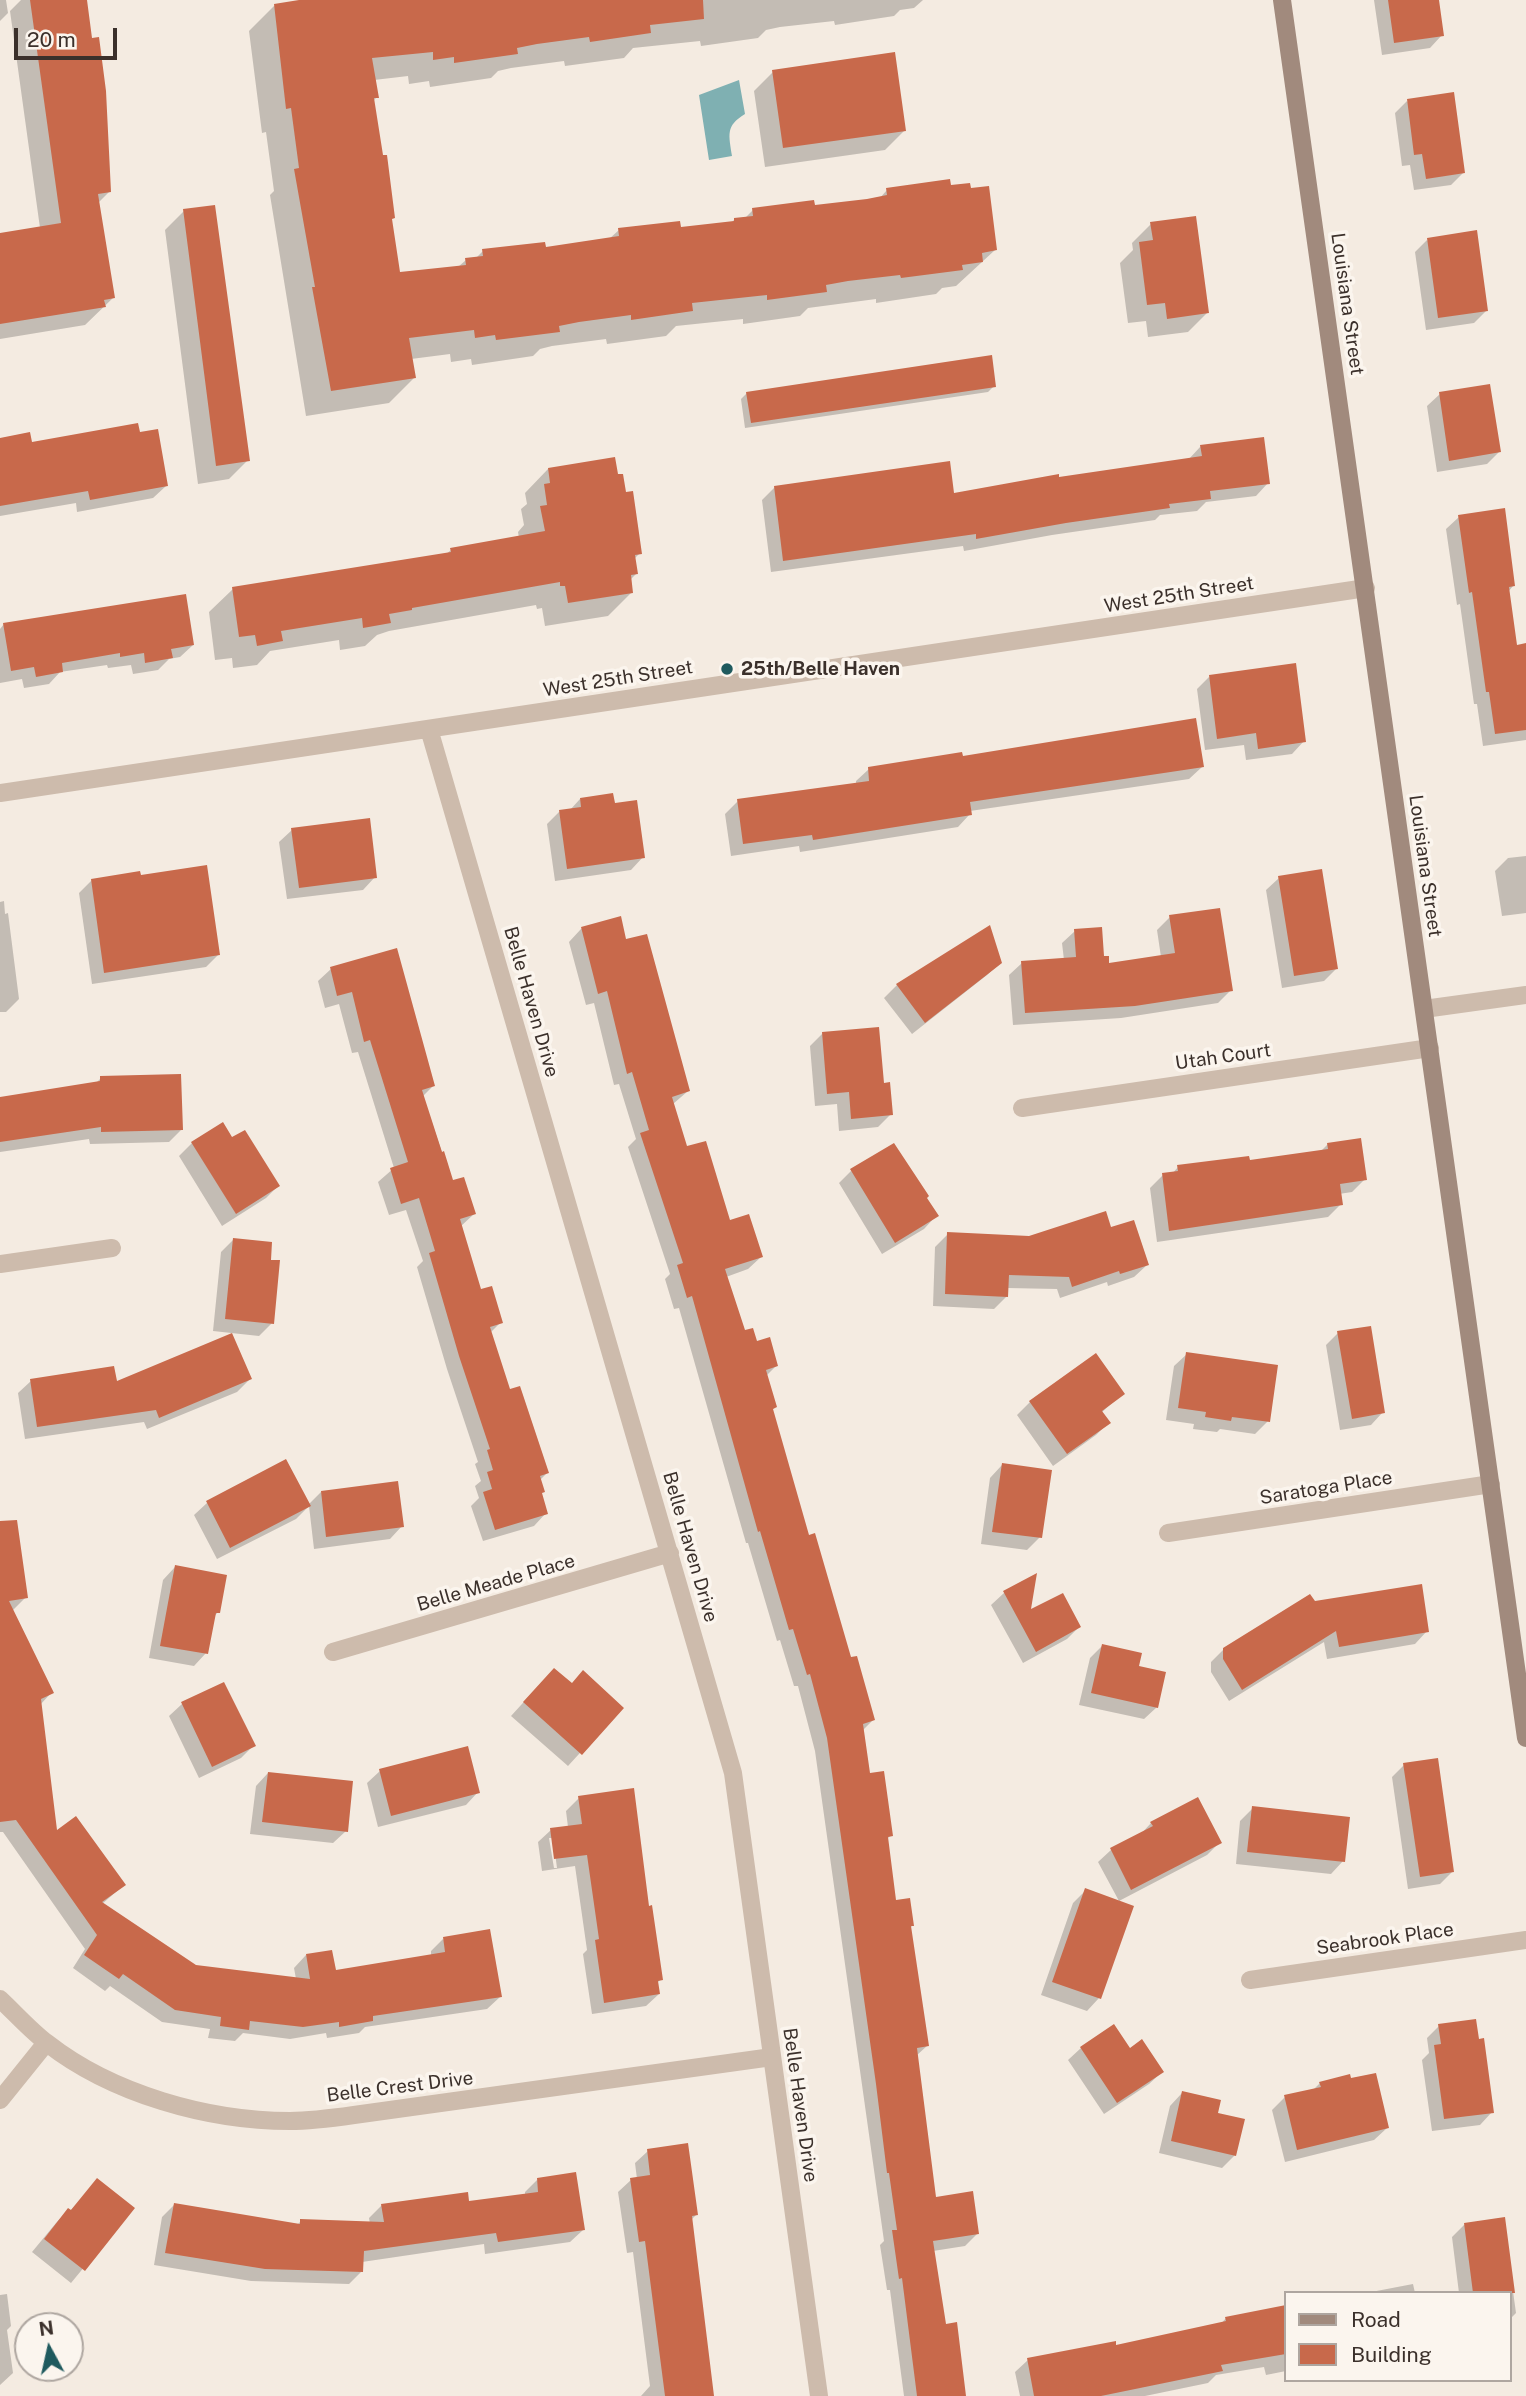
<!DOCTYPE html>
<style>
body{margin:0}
#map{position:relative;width:1526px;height:2396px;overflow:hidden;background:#f4ebe1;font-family:"Public Sans",sans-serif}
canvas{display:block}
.legend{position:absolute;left:1284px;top:2291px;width:228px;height:91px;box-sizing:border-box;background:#fbf5ee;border:2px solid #aea6a0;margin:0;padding:9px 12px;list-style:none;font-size:21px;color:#3b302b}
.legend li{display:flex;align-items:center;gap:14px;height:35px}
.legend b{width:35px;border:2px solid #aea6a0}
.north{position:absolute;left:14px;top:2312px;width:70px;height:70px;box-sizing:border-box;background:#fbf5ee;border:2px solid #aea6a0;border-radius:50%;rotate:352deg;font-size:19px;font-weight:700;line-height:28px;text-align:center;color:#3b302b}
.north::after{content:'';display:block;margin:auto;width:24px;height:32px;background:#1f5a5e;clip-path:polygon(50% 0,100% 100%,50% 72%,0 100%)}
.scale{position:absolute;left:14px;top:28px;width:103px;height:32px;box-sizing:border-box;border:4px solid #3b302b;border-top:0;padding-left:9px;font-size:21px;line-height:24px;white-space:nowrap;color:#3b302b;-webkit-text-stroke:5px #fbf5ee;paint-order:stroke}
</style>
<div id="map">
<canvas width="1526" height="2396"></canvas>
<ul class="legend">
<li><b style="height:9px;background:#a18a7d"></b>Road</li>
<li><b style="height:19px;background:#c8694b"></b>Building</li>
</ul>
<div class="north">N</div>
<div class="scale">20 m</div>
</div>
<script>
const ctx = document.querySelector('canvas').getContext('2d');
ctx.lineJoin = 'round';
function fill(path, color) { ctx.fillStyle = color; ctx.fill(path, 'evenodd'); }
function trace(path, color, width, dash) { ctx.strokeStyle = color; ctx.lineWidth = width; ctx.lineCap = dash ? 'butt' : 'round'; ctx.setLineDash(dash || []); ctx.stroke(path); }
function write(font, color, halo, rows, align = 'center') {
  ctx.font = font + ' "Public Sans",sans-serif'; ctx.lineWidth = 7; ctx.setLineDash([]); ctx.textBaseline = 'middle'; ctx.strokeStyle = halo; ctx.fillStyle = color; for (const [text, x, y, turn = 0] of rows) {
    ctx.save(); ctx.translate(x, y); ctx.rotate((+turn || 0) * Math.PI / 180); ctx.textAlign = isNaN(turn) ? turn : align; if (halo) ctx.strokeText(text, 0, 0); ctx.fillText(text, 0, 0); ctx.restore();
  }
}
const water = new Path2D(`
 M739,80L745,114C725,126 729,135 732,156L709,160L699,95Z`);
const shadow = new Path2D(`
 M0,0H6L8,13L0,21Z
 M21,0H85L110,191L98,203L114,297L85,325L0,339V235L40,228L10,11Z
 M310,0H923L914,8L900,10L894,16L835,25L834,21L780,27L766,30L758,38L701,46L700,41L633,48L624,58L565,66L564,61L511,68L498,71L491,78L430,87L429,81L409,84L408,76L374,80L377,97L372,102L399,274L458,267L466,260L475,259L483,251L544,249L609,239L619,230L679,228L731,223L734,220L744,219L753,210L813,207L879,199L887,190L949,187L995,250L956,286L942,288L936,294L876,303V299L808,308L800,316L743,324V319L676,326L666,336L607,344L606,339L552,346L540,349L533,356L472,365L471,359L451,362L450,354L411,359L414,378L389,403L306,416L270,195L274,191L266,132L262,133L249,31L274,6Z
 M1374,0H1437L1442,35L1430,48L1382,55Z
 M773,72L904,131L885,150L765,167L754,91Z
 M1407,101L1464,172L1451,185L1414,190L1410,165L1402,166L1395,113Z
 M184,211L248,460L229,479L198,484L165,230Z
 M1151,224L1207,313L1188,332L1148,337L1146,321L1128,323L1120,263L1133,250L1132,243Z
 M1427,240L1487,310L1474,323L1426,330L1415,252Z
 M994,386L988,392L745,428L741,399L747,393Z
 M1440,394L1499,452L1487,464L1437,472L1427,406Z
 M139,434L166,486L153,498L77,512L76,503L0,516V439L30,444Z
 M1201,446L1268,483L1256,496L1206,502L1197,511L1160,515L1155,520L1052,535L964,551L963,546L771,572L762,500L775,487L953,495L1188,460Z
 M548,469L617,476L640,553L634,559L637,573L630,580L632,592L608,616L545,626L542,608L537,609L536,605L389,631L377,635L365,646L340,650L339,640L270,651L257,665L233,668L232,658L215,660L209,612L233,589L445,555L451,550L519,538L518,532L524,525L521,509L527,504L525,493Z
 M1459,517L1513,586L1508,592L1515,647L1526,645V740L1483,746L1477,704H1474L1460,604L1457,605L1446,529Z
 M4,624L193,645L180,657L169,659L158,670L133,674L131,665L108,668L107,665L60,672L49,684L24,688L22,679L0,683V629Z
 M1209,677L1304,741L1292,754L1246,760L1244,745L1205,750L1197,689Z
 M961,758L1202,767L1189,779L970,811V814L958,827L800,852L799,846L731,856L725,814L738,801L856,784V781L869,769Z
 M580,799L643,857L631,870L555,881L547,824L559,812L570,810Z
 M292,830L375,877L363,890L287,899L279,842Z
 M1526,856V913L1502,916L1495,871L1508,858Z
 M1279,878L1336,969L1324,981L1282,988L1266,890Z
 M92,880L219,954L206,967L92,984L79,893Z
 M4,901L5,914L8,913L19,999L6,1012H0V902Z
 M1170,917L1231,990L1218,1003L1121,1018L1013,1025L1009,975L1022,963L1064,960L1062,943L1075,931L1108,965L1161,957L1157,930Z
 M619,919L625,941L688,1091L673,1104L686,1148L729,1222L761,1257L748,1269L726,1277L744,1333L776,1366L766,1376L775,1407L771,1411L808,1537L873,1720L863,1730L869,1775L891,1835L886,1840L894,1902L913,1925L910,1928L928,2045L916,2056L935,2199L977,2234L965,2246L933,2251L944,2326L964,2396H904L890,2290H887L880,2245L884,2241L815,1751L798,1686H794L780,1640L777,1641L748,1543H746L679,1308L674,1309L665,1279L670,1274L628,1147L636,1139L619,1084L614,1085L594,1003L586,1005L569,942L581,929Z
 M989,928L1000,963L987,975L912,1034L884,998L897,985Z
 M395,950L433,1086L423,1096L452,1182L474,1214L460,1227L480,1292L501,1322L490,1333L509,1391L547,1473L540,1480L541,1494L546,1513L534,1526L483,1541L471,1506L479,1498L475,1486L481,1481L475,1464L478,1462L447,1369L417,1267L423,1261L406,1210L389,1215L378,1182L394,1168L358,1052L352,1053L339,1004L325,1008L318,981L331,969Z
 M823,1033L882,1085L891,1114L878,1127L839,1131L837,1104L815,1106L810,1046Z
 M101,1078L181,1130L169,1142L90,1144L89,1139L0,1152V1098L95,1084Z
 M222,1124L232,1140L278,1186L266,1198L222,1226L179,1156L192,1143Z
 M1328,1144L1365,1179L1352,1192L1339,1194L1341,1204L1328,1217L1157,1242L1150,1188L1163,1175L1172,1174L1178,1167L1248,1162L1320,1152Z
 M851,1171L925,1197L936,1216L924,1229L882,1254L839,1183Z
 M1110,1229L1147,1265L1134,1277L1108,1286L1107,1282L1060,1298L1057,1289L1007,1288V1296L994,1309L933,1306L935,1247L948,1234L1030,1237Z
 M233,1240L272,1323L259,1336L213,1331L221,1252Z
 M1338,1333L1383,1412L1371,1425L1340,1430L1326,1345Z
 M1187,1354L1268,1421L1255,1434L1220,1429L1217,1432L1193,1429L1194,1424L1166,1420L1174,1366Z
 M1096,1356L1122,1394L1101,1413L1108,1423L1096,1435L1053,1466L1017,1415L1030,1402Z
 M250,1379L237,1392L147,1429L144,1422L25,1439L18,1393L31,1381L115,1383Z
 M1002,1465L1040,1537L1027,1550L981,1544L990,1478Z
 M321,1492L402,1526L390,1539L314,1549L309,1506L296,1519L217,1559L194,1515L207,1503L308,1505Z
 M0,1541L26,1597L12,1611L52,1692L40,1705L56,1834L124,1885L102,1904L195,1966L296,1979L294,1968L306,1955L334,1972L431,1956V1951L443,1939L500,1997L487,2009L365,2027L359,2033L327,2038L326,2033L290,2039L243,2033L235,2041L208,2038L210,2029L162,2022L110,1986L105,1991L73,1968L85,1949L3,1832H0Z
 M175,1567L218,1612L213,1618L206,1653L194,1666L149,1658L163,1580Z
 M1034,1576L1029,1613L1079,1627L1067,1639L1023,1663L991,1605L1004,1593Z
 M1314,1603L1427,1631L1415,1644L1327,1659L1324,1642L1229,1701L1211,1672V1662L1224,1649Z
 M1102,1646L1137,1667L1157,1707L1144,1719L1079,1705L1090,1658Z
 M542,1682L571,1685L621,1708L568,1766L511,1716Z
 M224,1684L253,1746L241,1758L199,1778L169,1716L182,1704Z
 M1404,1765L1452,1872L1440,1884L1408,1889L1392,1777Z
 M380,1771L478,1792L466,1805L378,1827L367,1783Z
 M268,1773L346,1831L333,1843L250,1834L256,1786Z
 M579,1798L648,1908L661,1979L657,1983L659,1994L646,2006L592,2014L583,1954L587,1950L575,1866L542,1871L538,1842L551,1830L568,1827L566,1811ZM549,1838H553L557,1868H554Z
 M1253,1808L1343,1861L1331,1874L1236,1864L1240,1821Z
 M1151,1823L1219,1843L1207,1855L1119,1901L1098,1862L1111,1850L1140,1835Z
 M1086,1890L1099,1998L1087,2011L1041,1995L1073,1903Z
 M1439,2026L1492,2112L1480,2125L1432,2131L1422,2060L1429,2053L1427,2038Z
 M1081,2048L1129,2051L1162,2072L1149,2084L1104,2114L1068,2060Z
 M1350,2081L1387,2128L1374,2140L1285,2162L1272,2110L1285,2097L1313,2090L1320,2083Z
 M1182,2093L1215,2115L1235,2155L1222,2168L1159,2153L1170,2106Z
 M648,2151L696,2215L691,2220L713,2396H641L650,2386L633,2252L627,2253L618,2192L631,2180L637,2179L635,2163Z
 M537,2180L583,2230L570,2242L485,2254L484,2244L362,2262L361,2272L349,2284L251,2281L154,2265L162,2217L174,2205L297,2225L301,2221L370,2224L369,2218L382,2205L468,2203L525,2195V2192Z
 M97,2181L132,2209L71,2283L32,2252L56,2223L68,2210L70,2211Z
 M1503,2219L1516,2313L1510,2319V2293H1459L1452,2237L1464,2225Z
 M1413,2284L1415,2293H1366Z
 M7,2294L11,2326L7,2330L13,2373L0,2385V2295Z
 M1286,2307V2371L1266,2375L1264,2367L1216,2375L1208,2383L1145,2396H1020L1015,2372L1028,2360L1115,2347L1220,2325L1226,2318Z`);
const building = new Path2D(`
 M30,0H87L92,38L99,37L106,91L111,192L98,194L115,298L104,300L106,307L0,324V233L61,223Z
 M299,0H703L704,19L650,25L651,33L590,42L589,37L537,44L517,48L518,54L454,63V57L433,60V52L372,58L379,98H374L383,155H387L395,218L392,219L400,272L466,265L465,258L483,256L482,249L545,242L546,247L599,239L619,236L618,228L680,221L681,227L734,221V218L753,216L752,208L814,200L815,205L867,199L887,195L886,188L950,179L951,185L970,183L971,188L989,186L997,250L982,253L983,262L962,265L963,270L901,278L900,275L848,281L826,285L827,292L767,300V295L692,303L693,311L631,320V315L579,322L559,326L560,332L496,340L495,335L475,338L474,330L409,338L416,378L331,391L312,287H315L294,169L299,168L291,108L286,109L274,4Z
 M1388,0H1439L1444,36L1394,43Z
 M895,52L906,131L783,148L772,70Z
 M1454,92L1465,173L1426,179L1422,154L1414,155L1407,99Z
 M215,205L250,461L216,466L183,209Z
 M1196,216L1209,313L1167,319L1165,303L1147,305L1139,242L1153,240L1150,222Z
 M1477,230L1488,311L1438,318L1427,238Z
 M992,355L996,387L751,423L746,392Z
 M1490,384L1501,452L1449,461L1439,392Z
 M138,423L140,432L158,429L168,486L90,500L88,491L0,506V438L30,432L32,442Z
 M1264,437L1270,484L1210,491L1211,499L1169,504L1170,508L1066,523L976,539V534L783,561L774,486L950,461L954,493L1059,474V477L1202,456L1200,445Z
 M615,457L618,474H623L626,492L633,491L642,554L635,555L638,574L631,575L633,593L568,603L565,586H560V582L412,608V610L389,614L391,623L363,628L362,618L281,631L283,641L257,646L255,635L239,637L232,587L451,552L450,548L545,531L540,506L547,505L544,484L550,483L548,468Z
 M1505,508L1515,586L1509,587L1517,645L1526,643V730L1495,734L1489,692H1486L1472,592L1469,593L1458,515Z
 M186,594L194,645L171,649L173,658L145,663L144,653L120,657V653L62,663L63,672L36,677L34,667L11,671L3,623Z
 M1296,663L1306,742L1258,749L1256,733L1217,739L1209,675Z
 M1196,718L1204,767L970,802L972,815L813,840L812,835L743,844L737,799L869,781L868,767L962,752L963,756Z
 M613,793L615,803L637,800L645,858L567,869L559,810L581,807L580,798Z
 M370,818L377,878L299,888L291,828Z
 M207,865L220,955L104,973L91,879L140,871L141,875Z
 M1322,869L1338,969L1294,976L1278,876Z
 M1220,908L1233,991L1135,1006L1025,1013L1021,961L1076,957L1074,929L1102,927L1104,956H1109V963L1175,953L1169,915Z
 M621,916L626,939L647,934L690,1091L672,1097L687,1146L706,1141L730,1220L749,1214L763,1257L725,1269L745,1330L753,1328L757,1341L770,1337L778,1366L766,1370L777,1407L773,1409L809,1535L815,1533L851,1657L857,1656L875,1720L863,1724L870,1773L884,1771L893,1836L888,1837L896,1900L910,1898L914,1926H911L929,2046L917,2048L936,2197L973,2191L979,2234L933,2241L946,2324L957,2322L966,2396H917L902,2278L899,2279L892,2230H897L889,2173H887L876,2084L827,1738L810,1674L807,1675L793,1629L789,1630L760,1531L758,1532L692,1296L687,1298L677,1265L683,1263L640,1133L649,1130L632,1072L627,1074L607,991L598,994L581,927Z
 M990,925L1002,963L925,1023L896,984Z
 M397,948L435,1086L422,1090L442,1152L444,1151L453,1180L464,1177L476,1214L460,1219L481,1289L492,1286L503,1323L490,1327L510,1389L520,1386L549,1473L540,1476L545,1492L542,1493L548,1514L495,1530L483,1492L492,1489L487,1472L493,1470L487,1450L490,1449L459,1356L429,1253L435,1251L419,1198L401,1204L390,1168L408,1162L370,1040L364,1042L352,992L337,996L330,967Z
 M879,1027L884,1083L890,1082L893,1115L851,1119L849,1092L827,1094L822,1032Z
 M181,1074L183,1130L101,1132V1127L0,1142V1097L100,1081V1076Z
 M223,1122L232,1137L245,1130L280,1186L236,1214L191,1142Z
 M1361,1138L1367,1180L1340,1184L1343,1205L1169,1231L1162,1173L1178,1171L1177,1165L1249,1156L1250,1160L1328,1149L1327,1143Z
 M894,1143L929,1196L927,1198L939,1216L895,1243L850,1169Z
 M1106,1211L1111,1227L1134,1220L1149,1265L1120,1274L1119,1271L1072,1287L1069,1277L1009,1275L1008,1297L945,1294L947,1232L1029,1236Z
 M233,1238L272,1242L271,1260H280L274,1324L225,1319Z
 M1371,1326L1385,1413L1352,1419L1337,1331Z
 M232,1333L252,1379L159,1418L156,1410L37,1427L30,1379L114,1366L117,1381Z
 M1186,1352L1278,1365L1270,1422L1232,1417L1231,1421L1205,1417L1206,1412L1178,1408Z
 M1096,1353L1125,1394L1102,1411L1111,1423L1067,1454L1029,1401Z
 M286,1459L311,1506L230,1548L206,1501Z
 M1002,1463L1052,1470L1042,1538L992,1532Z
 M398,1481L404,1527L326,1537L321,1491Z
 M17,1520L28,1598L9,1601L54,1693L41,1699L57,1830L76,1816L126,1885L102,1902L196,1965L310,1979L306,1954L332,1950L336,1970L445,1952L443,1937L490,1929L502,1997L373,2016V2021L339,2027V2022L303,2027L250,2021L249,2030L220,2026L221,2017L175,2010L123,1974L119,1979L84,1955L97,1935L16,1820L0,1822V1521Z
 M175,1565L227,1575L220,1613H216L208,1654L160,1646Z
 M1037,1573L1031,1609L1063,1593L1081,1627L1036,1652L1003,1591Z
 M1422,1584L1429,1632L1339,1647L1336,1631L1242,1690L1223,1659V1648L1310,1594L1315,1601Z
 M1102,1644L1142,1653L1139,1666L1166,1672L1158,1708L1091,1693Z
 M554,1668L572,1683L583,1670L624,1708L582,1755L523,1702Z
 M224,1682L256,1746L212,1767L181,1702Z
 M468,1746L480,1793L391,1816L379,1769Z
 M1438,1758L1454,1872L1420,1877L1403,1763Z
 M268,1772L353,1781L348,1832L262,1822Z
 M634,1788L649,1906L652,1905L663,1980L658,1981L660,1994L604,2003L595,1940L599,1939L587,1855L554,1859L550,1828L582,1824L578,1796Z
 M1198,1797L1222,1843L1131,1890L1110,1848L1153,1826L1150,1822Z
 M1252,1806L1350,1817L1345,1862L1247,1852Z
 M1085,1888L1134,1906L1101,1999L1052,1982Z
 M1476,2019L1479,2039L1484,2038L1494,2113L1444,2119L1434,2045L1441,2044L1438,2024Z
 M1114,2024L1130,2048L1142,2039L1164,2072L1117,2103L1080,2047Z
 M1376,2073L1389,2128L1297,2150L1284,2095L1321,2087L1319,2082L1350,2074L1351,2078Z
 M1182,2091L1221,2100L1218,2113L1245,2119L1236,2156L1171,2141Z
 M688,2143L698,2215L692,2216L714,2396H665L645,2241L639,2242L630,2178L650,2175L647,2149Z
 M576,2172L585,2230L498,2242L496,2233L364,2251L363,2272L265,2269L165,2253L174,2203L300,2224V2219L384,2222L381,2204L468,2192L469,2201L538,2192L537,2178Z
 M97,2178L135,2208L85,2271L44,2239L68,2208L71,2210Z
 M1505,2217L1515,2293H1473L1464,2223Z
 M1286,2305V2354L1221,2365L1223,2371L1101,2396H1034L1027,2358L1116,2341V2345L1226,2321L1225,2317Z`);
const minor = new Path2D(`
 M429,729L733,1773L819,2396
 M0,793L1366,588
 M1424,1009L1526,995
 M1022,1108L1430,1048
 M0,1264L112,1248
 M1168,1533L1491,1484
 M333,1652L670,1553
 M1250,1980L1526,1940
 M0,1999C15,2013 30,2030 47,2043C112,2094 208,2121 290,2121C311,2121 333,2118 354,2115L772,2057
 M0,2100L46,2043`);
const secondary = new Path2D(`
 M1282,0L1526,1738`);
const markers = [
 [727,669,7,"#1f5a5e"]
];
const streetNames = [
 ["Louisiana Street",1347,304,82],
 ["West 25th Street",1179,595,-9],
 ["West 25th Street",618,679,-9],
 ["Louisiana Street",1425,866,82],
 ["Belle Haven Drive",531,1002,74],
 ["Utah Court",1223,1057,-8],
 ["Saratoga Place",1326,1488,-9],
 ["Belle Haven Drive",690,1547,74],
 ["Belle Meade Place",496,1583,-16],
 ["Seabrook Place",1385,1939,-8],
 ["Belle Crest Drive",400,2087,-7],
 ["Belle Haven Drive",800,2105,82]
];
const poiNames = [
 ["25th/Belle Haven",741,669]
];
fill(water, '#7fb0b2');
fill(shadow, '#0003');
fill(building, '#c8694b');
trace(minor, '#cdbbac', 18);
trace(secondary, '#a18a7d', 18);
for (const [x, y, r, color] of markers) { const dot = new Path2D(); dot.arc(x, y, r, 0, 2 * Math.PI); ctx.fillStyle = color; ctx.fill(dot); trace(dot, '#fbf5ee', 2.5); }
write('19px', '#3b302b', '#fbf5ee', streetNames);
write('bold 19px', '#3b302b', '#fbf5ee', poiNames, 'left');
</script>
